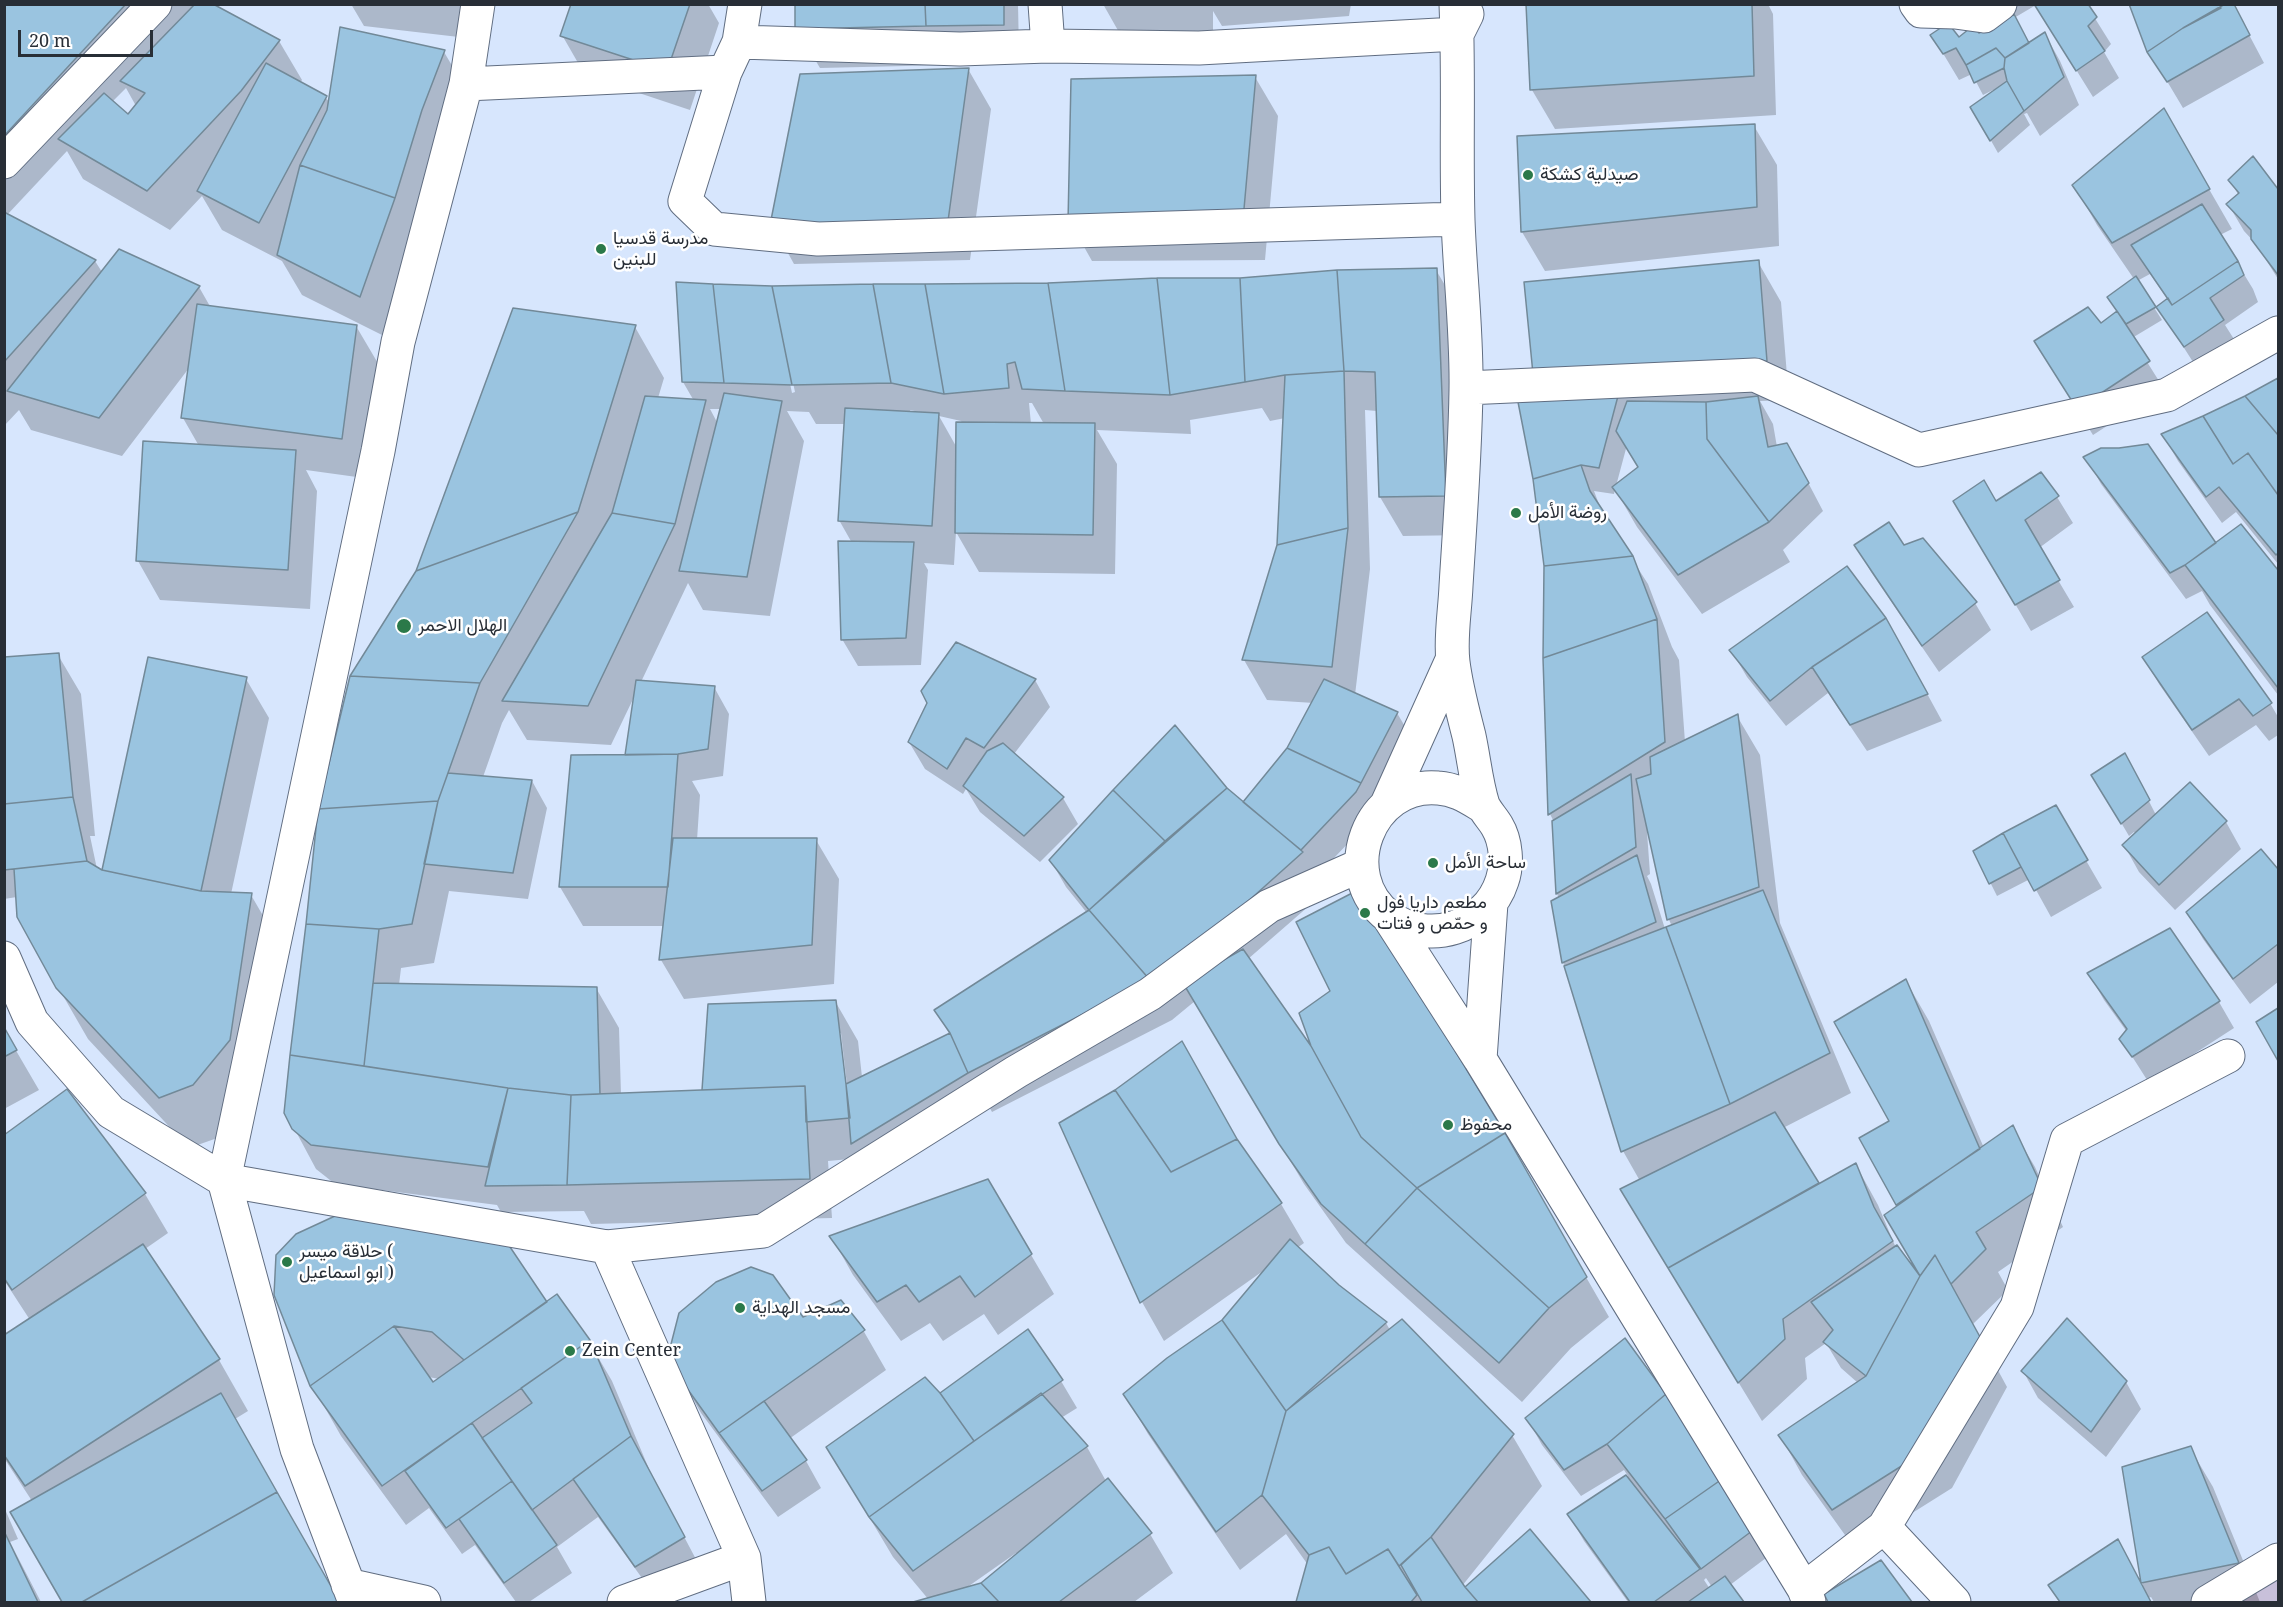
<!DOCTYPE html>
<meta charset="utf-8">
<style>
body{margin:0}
#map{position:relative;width:2283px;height:1607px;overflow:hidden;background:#d7e6fd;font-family:"Noto Serif",serif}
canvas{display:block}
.frame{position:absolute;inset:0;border:6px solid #282e36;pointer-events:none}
.scale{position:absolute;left:18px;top:30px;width:135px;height:27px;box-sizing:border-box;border:3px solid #282e36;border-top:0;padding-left:8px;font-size:18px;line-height:21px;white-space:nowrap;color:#282e36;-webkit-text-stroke:4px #fff;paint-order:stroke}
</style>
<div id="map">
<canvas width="2283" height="1607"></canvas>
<div class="frame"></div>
<div class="scale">20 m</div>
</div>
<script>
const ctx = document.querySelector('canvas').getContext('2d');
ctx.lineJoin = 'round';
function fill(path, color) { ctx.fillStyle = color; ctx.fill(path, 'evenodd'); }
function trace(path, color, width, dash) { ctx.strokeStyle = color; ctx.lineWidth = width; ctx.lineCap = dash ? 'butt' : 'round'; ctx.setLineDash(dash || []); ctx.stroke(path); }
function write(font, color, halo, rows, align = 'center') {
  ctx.font = font + ' "Noto Serif",Vazirmatn,serif'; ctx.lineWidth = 5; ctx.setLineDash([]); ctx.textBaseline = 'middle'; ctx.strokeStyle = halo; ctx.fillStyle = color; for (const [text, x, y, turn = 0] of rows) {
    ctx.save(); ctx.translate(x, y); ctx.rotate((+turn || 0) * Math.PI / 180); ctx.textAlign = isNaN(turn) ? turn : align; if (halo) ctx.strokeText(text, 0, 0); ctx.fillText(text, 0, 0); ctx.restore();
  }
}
const green = new Path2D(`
 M2278,1581V1602H2221L2255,1585Z`);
const shadow = new Path2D(`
 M4,4H210L279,41L302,80L300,83L326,98L330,103L444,52L467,91L382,335L302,295L282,261L222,230L202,196L170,230L83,179L67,151L7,215L95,261L102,272L199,287L211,308L356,326L379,365L364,478L306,470L317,491L310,609L160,600L138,561L199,446L183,418L189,368L122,456L31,430L19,410L4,426ZM126,88L136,106L128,116L112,102Z
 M351,4H484L476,39L364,26Z
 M573,4H708L719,23L690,110L585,75L562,35Z
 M797,4H1018L1019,52H947L948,65L820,68L797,29Z
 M1103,4H1351L1349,16L1222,26L1213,11V31L1120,34Z
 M1527,4H1768L1773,14L1776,115L1555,129L1532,90Z
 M1940,4H2086L2111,44L2104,52L2119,78L2093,97L2036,5L2014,18L2029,44L2045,34L2060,61L2079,105L2040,136L2027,113L2024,114L2030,125L1998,153L1972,107L1994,91L1993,90L1983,95L1972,74L1959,80L1932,35L1958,39L1978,35L1996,26Z
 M2246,29L2264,63L2183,108L2149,51Z
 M968,69L991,109L970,260L794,264L772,224Z
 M1255,77L1278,116L1265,260L1092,261L1070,222Z
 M2164,111L2232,229L2220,235L2253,289L2258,302L2225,325L2239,347L2200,373L2158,307L2168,300L2150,274L2137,281L2162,320L2132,338L2164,389L2093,435L2051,368L2117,312L2109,298L2134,279L2097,225L2074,185Z
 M1754,126L1777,165L1779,246L1545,271L1522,232Z
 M2253,158L2278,191V279L2256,244L2244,231L2228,204L2239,196L2230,180Z
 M1758,262L1781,302L1789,400L1760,401L1773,424L1777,447L1802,471L1823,511L1783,550L1790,562L1702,614L1637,527L1615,489L1614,494L1594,491L1602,512L1648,584L1672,647L1679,660L1685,742L1737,716L1760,755L1780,923L1851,1093L1783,1128L1819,1185L1856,1165L1878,1205L1896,1248L1919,1276L1921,1275L1898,1206L1861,1139L1891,1121L1906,981L1929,1021L1984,1148L2012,1128L2035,1167L2063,1227L1998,1272L2008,1290L1973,1324L2007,1387L1952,1488L1855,1549L1802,1475L1780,1435L1858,1383L1841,1368L1826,1343L1805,1358L1807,1379L1762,1421L1645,1229L1640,1181L1623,1151L1563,962L1559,898L1557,894L1554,822L1550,814L1545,658V566L1535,478L1520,403ZM1627,445L1639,468L1616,486ZM1649,831L1669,920L1672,926L1665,929L1651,884L1647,876L1650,874L1647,832Z
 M1436,270L1459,309L1468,535L1403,536L1380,497L1377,411L1365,410L1370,569L1355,695L1397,713L1413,740L1371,819L1316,877L1325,892L1248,959L1313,1053L1503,1133L1609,1317L1571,1348L1522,1402L1346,1243L1304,1184L1195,1001L1172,1020L992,1112L985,1099L861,1158L828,1161L832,1218L591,1224L584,1211L501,1212L497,1205L335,1184L316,1169L286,1113L320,809L635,327L664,378L658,398L694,401L683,382L771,287L1239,280ZM775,312H778L795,392L792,393ZM1029,403H1032L1044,424H1031ZM1262,408L1270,421L1285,418L1278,545L1244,660L1267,700L1314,703L1288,749L1244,804L1226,789L1051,861L1066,887L1087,913L936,1011L950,1035L862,1077L858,1041L835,1001L704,1091L621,1095L619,1028L596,988L399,985L401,968L434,963L449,891L528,899L547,808L532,781L483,777L502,723L509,710L527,740L611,745L635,695L626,756L560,887L583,926H665L661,960L684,999L834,984L839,879L816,840H697L700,795L692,781L723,776L729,714L714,687L641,682L688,583L703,610L770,616L804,441L787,411L809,412L816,424H846L839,520L852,543L842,639L858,666L921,665L928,570L924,563L954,565L956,532L979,572L1115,574L1117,464L1097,430L1191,434L1190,420ZM710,409H722L718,424ZM910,410L920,412V414L911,413ZM939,416L961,421L963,424L957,448ZM841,1033L847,1085H844L838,1034Z
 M2278,380V564L2236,512L2222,523L2178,461L2163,435L2246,398Z
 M2086,457L2215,545L2241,526L2278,573V695L2210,605L2202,591L2186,599L2101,484Z
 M2057,497L2073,523L2039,548L2074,607L2031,631L1955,501L1996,504Z
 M1856,545L1904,547L1975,603L1991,630L1939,672L1871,572Z
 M1901,646L1942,721L1867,751L1828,693L1786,726L1747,677L1731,650Z
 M58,655L81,694L95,836H90L97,869L103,873L246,679L269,718L231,894L251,895L280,945L223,1136L189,1148L88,1039L58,987L17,897L4,899V658Z
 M2144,658L2270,703L2278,717V735L2269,741L2256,725L2209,756L2159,684Z
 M1035,680L1050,707L1014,754L1063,798L1078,824L1040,862L980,812L966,789L963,794L925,769L909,742Z
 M2132,768L2156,815L2190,784L2226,822L2241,849L2175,910L2139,872L2124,845L2136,834L2134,832L2129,836L2093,775Z
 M2055,807L2102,888L2051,917L2030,879L1997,896L1975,852Z
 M2261,851L2278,871V982L2250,1004L2203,939L2188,912Z
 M2089,974L2219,1002L2234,1028L2149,1083L2121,1039L2127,1032L2104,1000Z
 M2278,1010V1059L2258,1023Z
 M4,1030L39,1090L4,1109Z
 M1061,1123L1239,1144L1281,1204L1304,1243L1297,1248L1338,1286L1386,1323L1390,1330L1512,1435L1542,1486L1462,1586L1465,1589L1530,1531L1589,1602H1298L1308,1565L1286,1534L1240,1570L1148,1434L1125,1394L1223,1321L1263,1271L1164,1341L1142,1302Z
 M4,1137L145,1194L168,1233L145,1249L219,1360L248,1411L235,1419L339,1602H63L12,1512L32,1501L4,1458V1337L30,1320L4,1280Z
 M987,1180L1054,1294L998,1335L984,1314L943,1341L930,1323L901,1341L853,1275L831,1236Z
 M275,1294L547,1304L588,1340L612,1381L652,1476L699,1565L652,1592L598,1517L557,1547L572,1573L529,1602H516L475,1545L462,1554L429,1508L406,1525L341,1436L312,1385ZM399,1321L400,1323L316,1383ZM428,1377L440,1379L433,1384Z
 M803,1319L863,1330L886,1370L789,1439L806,1461L821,1488L778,1517L701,1413L678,1373Z
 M1624,1340L1770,1555L1730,1585L1743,1602H1628L1584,1541L1569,1515L1628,1476L1624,1470L1581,1496L1542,1445L1527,1418ZM1706,1578L1712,1587L1710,1589L1704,1580Z
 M2023,1371L2126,1382L2141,1409L2106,1457L2038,1398Z
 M1061,1381L1077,1408L1061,1418L1087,1447L1106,1481L1150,1534L1173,1573L1134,1602H919L929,1600L893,1557L828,1448L940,1395ZM1016,1553L1018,1555L983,1583L966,1588Z
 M2190,1448L2213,1487L2260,1602H2154L2151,1597L2148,1598L2151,1602H2060L2050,1585L2143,1586L2124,1468Z
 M4,1507L18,1539L10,1542L41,1602H4Z
 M1881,1562L1910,1602H1830L1826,1595Z`);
const building = new Path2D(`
 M4,4H126L4,136Z
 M195,4H213L280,40L241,91L147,191L58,139L104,93L128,114L145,93L120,81Z
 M571,4H690L667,71L560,36Z
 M795,4H925L926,26L795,29Z
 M925,4H1004V25L926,26Z
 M1526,4H1752L1754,76L1530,90Z
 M2034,4H2088L2097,17L2088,26L2105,51L2076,71Z
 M2129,4H2219L2221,8L2183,28L2147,52Z
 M2225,4H2234L2250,35L2167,82L2147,52L2183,28Z
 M2014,14L2029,43L2005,58L1996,48L1966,65L1956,48L1943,54L1930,35L1948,23L1959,37L1974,25L1979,33Z
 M340,27L445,50L422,110L395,198L300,165L327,110Z
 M2045,32L2064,77L2024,111L2007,81L2004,68L2005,58Z
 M1996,48L2005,58L2004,68L1974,83L1966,65Z
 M266,63L327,96L259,223L197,191Z
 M969,68L948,221L770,225L800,74Z
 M1256,75L1243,220L1068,222L1071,79Z
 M2007,81L2024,111L1990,141L1970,107Z
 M2164,108L2210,189L2112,243L2072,185Z
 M1755,124L1757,207L1521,232L1517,136Z
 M2253,156L2278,189V275L2251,239V230L2226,204L2239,193L2228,180Z
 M300,165L395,198L360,297L277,255Z
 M2202,204L2238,261L2172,305L2131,245Z
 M4,212L96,260L4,362Z
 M119,249L200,286L99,418L7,391Z
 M1759,260L1767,361L1533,374L1524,282Z
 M2238,261L2244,275L2210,298L2224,320L2184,347L2156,307L2168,298L2172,305Z
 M1437,268L1446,496L1379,497L1375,372L1344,371L1337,270Z
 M1337,270L1344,371L1285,375L1245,382L1240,278Z
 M2136,276L2156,307L2126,324L2107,297Z
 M1157,278L1170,395L1065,391L1048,283Z
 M1157,278H1240L1245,382L1170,395Z
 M676,282L713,284L724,383L682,382Z
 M1048,283L1065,391L1022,389L1015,362L1007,364L1009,388L944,394L925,284Z
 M713,284L772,286L792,385L724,383Z
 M873,284L891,383L792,385L772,286Z
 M873,284H925L944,394L891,383Z
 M197,304L357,325L342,439L181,418Z
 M2088,307L2101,323L2117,311L2150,361L2077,409L2034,341Z
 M513,308L636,325L578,512L416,571Z
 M1344,371L1348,528L1277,545L1285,375Z
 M2278,378V435L2245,396Z
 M724,393L782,401L747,577L679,571Z
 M645,396L706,400L675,524L612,513Z
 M1618,396L1599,468L1581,465L1533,479L1518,402Z
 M1758,396L1768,447L1787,443L1809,483L1769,522L1707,439L1706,402Z
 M2245,396L2278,435V495L2248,453L2233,464L2203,416Z
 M1627,401L1706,402L1707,439L1769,522L1678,575L1612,487L1638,467L1616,431Z
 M845,408L939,413L932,526L838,521Z
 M2203,416L2233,464L2248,453L2278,495V553L2276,555L2219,487L2206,497L2161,434Z
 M956,422L1095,423L1093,535L955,533Z
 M143,441L296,450L288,570L136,561Z
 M2148,444L2216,543L2185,565L2170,573L2083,457L2101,448H2119Z
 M1581,465L1590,491L1633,556L1544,566L1533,479Z
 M2041,472L2059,496L2025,520L2060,580L2015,605L1953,501L1984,480L1996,501Z
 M578,512L480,683L350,676L416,571Z
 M612,513L675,524L588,706L502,701Z
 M1889,522L1904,545L1923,538L1977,602L1922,646L1854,545Z
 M2241,524L2278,570V688L2185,565Z
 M1348,528L1332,667L1242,660L1277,545Z
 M838,541L914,542L906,638L841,640Z
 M1633,556L1657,619L1543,658L1544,566Z
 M1847,566L1886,618L1812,667L1770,701L1729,650Z
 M2207,612L2272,703L2253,716L2239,699L2192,730L2142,657Z
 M1886,618L1928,694L1850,725L1812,667Z
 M1657,619L1665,742L1548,815L1543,658Z
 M956,642L1036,679L984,748L966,738L947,769L908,742L927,703L921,691Z
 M59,653L73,797L4,804V657Z
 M148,657L247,677L201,891L102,870Z
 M350,676L480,683L438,801L318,809Z
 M1324,679L1398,712L1361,783L1287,748Z
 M636,680L715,686L708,749L678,754L625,755Z
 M1738,714L1759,887L1667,920L1636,779L1651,774L1650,757Z
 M1175,725L1227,788L1165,841L1113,790Z
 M1003,743L1064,797L1024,836L963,786L987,751Z
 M1287,748L1361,783L1356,792L1301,850L1243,802Z
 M2125,753L2150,800L2121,824L2091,775Z
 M678,754L668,887H559L571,755Z
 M448,773L532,780L513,873L424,864L438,801Z
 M1631,774L1636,847L1556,894L1552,821Z
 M2190,782L2227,821L2159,885L2122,845Z
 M1227,788L1303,852L1235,913L1150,980L1089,910Z
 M1113,790L1165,841L1089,910L1049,860Z
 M73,797L87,861L4,870V804Z
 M438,801L412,924L379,929L306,924L318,809Z
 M2056,805L2088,860L2034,891L2003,833Z
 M2003,833L2021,867L1989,884L1973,851Z
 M673,838H817L812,945L659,960Z
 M2261,849L2278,869V944L2233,979L2186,912Z
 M1637,855L1656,922L1562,963L1551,901Z
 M87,861L102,870L201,891L252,893L230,1040L193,1085L159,1098L56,988L17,917L14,869Z
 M1358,890L1505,1133L1417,1188L1361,1137L1311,1046L1299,1013L1330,991L1296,922Z
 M1763,890L1830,1053L1730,1104L1666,927Z
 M1089,910L1150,980L968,1073L950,1033L934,1010Z
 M306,924L379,929L364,1066L290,1055Z
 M1666,927L1730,1104L1621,1152L1564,966Z
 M2170,928L2220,1001L2132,1057L2119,1039L2127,1029L2087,973Z
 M1243,949L1311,1046L1361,1137L1417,1188L1365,1244L1321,1204L1279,1144L1183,983Z
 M1906,979L1980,1149L1896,1205L1859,1138L1889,1121L1834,1022Z
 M373,983L597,987L600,1094L571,1095L508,1088L364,1066Z
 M836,1000L850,1118L806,1122L805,1086L702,1090L708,1004Z
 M2278,1008V1061L2256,1022Z
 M4,1027L17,1050L4,1057Z
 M950,1033L968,1073L851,1144L846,1084Z
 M1182,1041L1237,1139L1171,1172L1115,1090Z
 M290,1055L508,1088L488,1167L311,1145L292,1129L284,1113Z
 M805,1086L810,1179L567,1185L571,1095Z
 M508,1088L571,1095L567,1185L485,1186Z
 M67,1089L146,1193L12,1290L4,1278V1135Z
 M1115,1090L1171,1172L1237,1139L1282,1203L1140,1303L1059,1123Z
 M1775,1112L1819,1183L1668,1268L1620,1189Z
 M2013,1125L2042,1187L1976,1232L1986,1249L1951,1284L1935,1255L1920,1276L1884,1215Z
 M1505,1133L1587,1277L1549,1308L1417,1188Z
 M1856,1163L1874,1207L1893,1241L1783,1319L1785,1339L1738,1383L1668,1268Z
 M988,1179L1032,1254L975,1297L960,1276L919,1302L906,1285L877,1302L829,1236Z
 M1417,1188L1549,1308L1499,1363L1365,1244Z
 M335,1216L508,1244L547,1302L464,1360L432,1332L394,1326L310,1386L274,1295L276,1255L296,1234Z
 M1290,1239L1339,1285L1387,1322L1286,1411L1222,1320Z
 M143,1244L220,1359L25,1486L4,1455V1335Z
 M1897,1245L1920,1276L1866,1376L1823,1342L1833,1330L1811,1302Z
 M1935,1255L1985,1346L1930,1448L1832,1510L1778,1435L1866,1376L1920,1276Z
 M751,1267L773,1275L803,1317L841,1300L865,1330L719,1433L676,1373L669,1352L679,1313L716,1282Z
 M557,1294L590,1340L382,1486L310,1386L394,1326L433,1382Z
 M2067,1318L2127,1381L2091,1432L2021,1371Z
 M1402,1319L1514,1434L1431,1537L1399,1566L1388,1549L1346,1574L1329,1547L1309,1555L1262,1495L1286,1411Z
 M1222,1320L1286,1411L1262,1495L1216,1532L1123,1394L1167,1358Z
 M1028,1329L1063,1380L974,1441L940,1393Z
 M1625,1338L1666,1394L1607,1444L1564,1470L1525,1418Z
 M590,1340L631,1436L532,1510L482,1438L532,1403L521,1388Z
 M925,1377L940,1393L974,1441L869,1517L826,1447Z
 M221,1393L277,1492L82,1602H62L10,1512Z
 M1041,1393L1088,1446L913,1571L869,1517Z
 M1666,1394L1725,1477L1665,1519L1607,1444Z
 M764,1401L807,1460L762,1491L719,1433Z
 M472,1423L512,1481L446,1528L405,1471Z
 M631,1436L685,1537L635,1567L573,1479Z
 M2191,1446L2239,1563L2141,1583L2122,1467Z
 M1626,1475L1700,1569L1654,1602H1630L1567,1514Z
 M1725,1477L1756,1528L1701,1569L1665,1519Z
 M1108,1478L1152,1533L1059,1602H999L981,1583Z
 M512,1481L557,1545L504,1583L459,1519Z
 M277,1492L340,1602H82Z
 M1530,1529L1591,1602H1478L1465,1587Z
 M4,1531L38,1602H4Z
 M1431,1537L1465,1587L1478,1602H1422L1401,1565Z
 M2118,1539L2151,1602H2060L2048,1585Z
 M1329,1547L1346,1574L1388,1549L1417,1595L1411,1602H1296L1309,1555Z
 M1881,1560L1912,1602H1828L1824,1594Z
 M1725,1576L1744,1602H1688Z
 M981,1583L999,1602H913Z`);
const minor = new Path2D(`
 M745,4L739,42L960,49L1048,46L1199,48L1457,34L1467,14
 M1045,4L1048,46
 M1456,4C1459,76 1456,148 1458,220C1460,276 1467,334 1466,390C1465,456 1460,521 1456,586C1455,611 1450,638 1453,662C1456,687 1463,712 1469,736C1474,759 1476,783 1483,805C1486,812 1493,819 1497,826C1506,841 1508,864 1502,881C1487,928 1428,946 1389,917C1334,875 1369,782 1438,788C1456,789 1469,798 1484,807
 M1916,4L1921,11L1955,12L1984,16L2000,4
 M739,42L725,72L685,201L714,229L818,239L1458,219
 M466,84L725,72
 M4,162L155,4
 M1466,388L1755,375L1919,450L2167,395L2278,333
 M1387,804L1452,660
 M1388,916L1480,1059L1804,1589L1809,1602
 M4,958L32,1022L111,1112L224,1180L607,1247L763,1231L1016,1072L1150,994L1269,906L1361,865
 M1480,1059L1491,903
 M607,1247L744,1558L749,1602
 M1884,1527L1954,1602
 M348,1585L424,1602
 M1804,1589L1884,1527L2017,1307L2067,1140L2228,1056
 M355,1602L297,1449L224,1180L378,451L398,342L466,84L478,4
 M624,1602L744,1558
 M2208,1602L2278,1560`);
const markers = [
 [1528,175,6,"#2b7949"],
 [601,249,6,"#2b7949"],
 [1516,513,6,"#2b7949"],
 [404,626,8,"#2b7949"],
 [1433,863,6,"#2b7949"],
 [1365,913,6,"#2b7949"],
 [1448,1125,6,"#2b7949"],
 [287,1262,6,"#2b7949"],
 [740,1308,6,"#2b7949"],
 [570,1351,6,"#2b7949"]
];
const poiNames = [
 ["صيدلية كشكة",1540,175],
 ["مدرسة قدسيا",613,239],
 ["للبنين",613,260],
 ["روضة الأمل",1528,513],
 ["الهلال الاحمر",418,626],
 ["ساحة الأمل",1445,863],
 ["مطعم داريا فول",1377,903],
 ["و حمّص و فتات",1377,924],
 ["محفوظ",1460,1125],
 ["حلاقة ميسر (",299,1252],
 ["ابو اسماعيل )",299,1273],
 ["مسجد الهداية",752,1308],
 ["Zein Center",582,1351]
];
fill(green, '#c8c0da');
fill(shadow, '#0003');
fill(building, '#9ac4e0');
trace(building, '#728998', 1.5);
trace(minor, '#606d81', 35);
trace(minor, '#fff', 33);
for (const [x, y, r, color] of markers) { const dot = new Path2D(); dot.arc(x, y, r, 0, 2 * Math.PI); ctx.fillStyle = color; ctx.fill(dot); trace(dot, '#fff', 2); }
write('18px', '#282e36', '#fff', poiNames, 'left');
</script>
